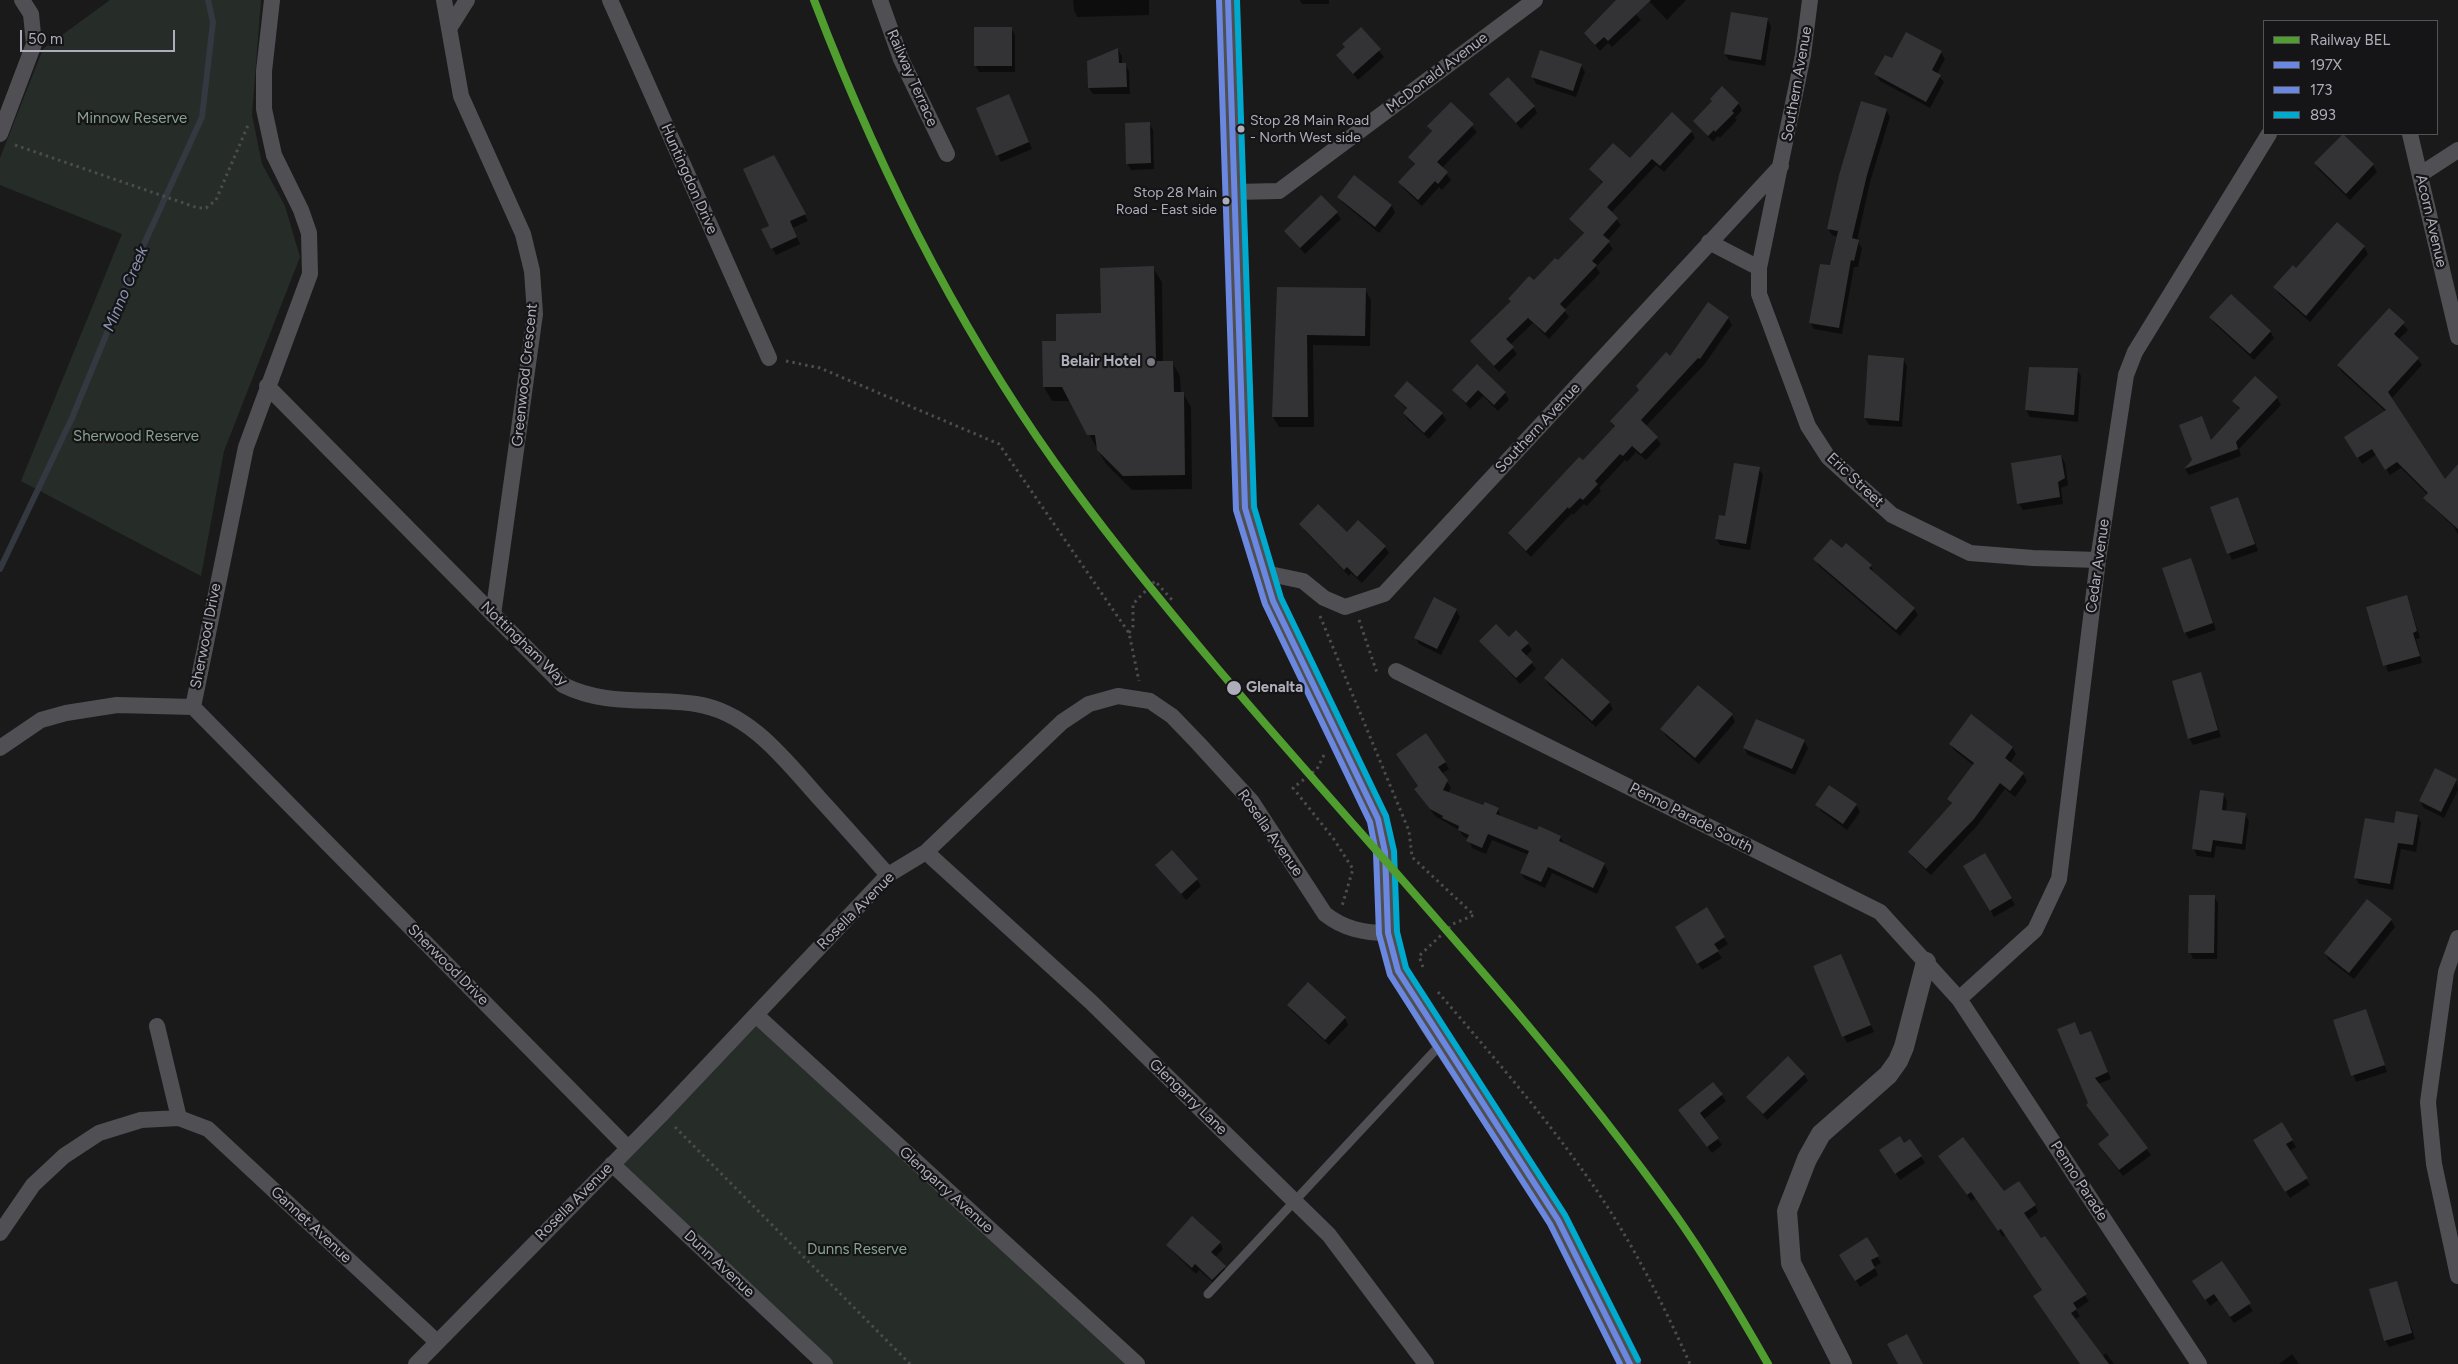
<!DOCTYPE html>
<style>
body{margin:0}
#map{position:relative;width:2458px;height:1364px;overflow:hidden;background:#1a1a1b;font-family:Figtree,sans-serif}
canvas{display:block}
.legend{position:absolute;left:2263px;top:20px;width:175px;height:115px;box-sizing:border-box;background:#151517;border:1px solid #525258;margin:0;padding:6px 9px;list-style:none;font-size:15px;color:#aeaeba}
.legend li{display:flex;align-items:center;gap:10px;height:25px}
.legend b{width:25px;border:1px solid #525258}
.scale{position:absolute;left:20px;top:30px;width:155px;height:22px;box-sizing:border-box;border:2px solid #aeaeba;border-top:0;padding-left:6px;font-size:15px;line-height:18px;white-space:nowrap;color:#aeaeba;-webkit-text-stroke:4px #151517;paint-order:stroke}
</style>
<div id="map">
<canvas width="2458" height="1364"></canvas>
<ul class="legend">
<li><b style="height:6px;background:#509e2f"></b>Railway BEL</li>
<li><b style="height:6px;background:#6b88e0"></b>197X</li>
<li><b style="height:6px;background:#6b88e0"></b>173</li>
<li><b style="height:6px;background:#00a9ce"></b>893</li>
</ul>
<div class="scale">50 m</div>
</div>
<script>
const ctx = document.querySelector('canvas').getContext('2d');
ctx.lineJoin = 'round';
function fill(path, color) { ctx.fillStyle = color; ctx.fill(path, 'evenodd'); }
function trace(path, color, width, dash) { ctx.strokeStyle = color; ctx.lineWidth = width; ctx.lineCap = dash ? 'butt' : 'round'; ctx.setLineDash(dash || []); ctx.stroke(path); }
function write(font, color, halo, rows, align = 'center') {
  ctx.font = font + ' Figtree,sans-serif'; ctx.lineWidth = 4.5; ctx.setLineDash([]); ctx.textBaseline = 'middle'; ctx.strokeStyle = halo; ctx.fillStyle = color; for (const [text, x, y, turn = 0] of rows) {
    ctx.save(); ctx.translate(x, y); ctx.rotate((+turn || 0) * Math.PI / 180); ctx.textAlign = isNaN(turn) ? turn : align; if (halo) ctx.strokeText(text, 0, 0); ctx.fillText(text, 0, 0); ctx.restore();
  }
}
const green = new Path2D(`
 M110,0H261L252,115L262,164L285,206L300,257L224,451L201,576L21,481L122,234L0,185V158L43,49Z
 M756,1015L1137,1364H825L612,1164Z`);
const shadow = new Path2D(`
 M1073,0H1149V15L1077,17L1074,10Z
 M1300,0H1329V4H1302Z
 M1618,0H1624L1641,20L1612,47L1608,43L1600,51L1585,33Z
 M1648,0H1686L1667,20Z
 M1767,19L1771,26L1765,66L1729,60L1725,54Z
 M1011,28L1015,35V72H979L975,65Z
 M1361,29L1384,57L1358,80L1338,55L1346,49L1343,44Z
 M1118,50L1122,56V64H1125L1129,71L1130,94H1093L1089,88Z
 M1941,52L1945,59L1937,74L1944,82L1930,108L1880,81L1876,74L1892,60Z
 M1581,65L1585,72L1576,97L1536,84L1533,77Z
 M1491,94L1534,107L1537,113L1521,129Z
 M1009,95L1032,149L1001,162L977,109Z
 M1451,103L1477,132L1442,168L1451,180L1442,190L1439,187L1422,206L1404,189L1400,182L1415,166L1409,157L1432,132L1429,126Z
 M1738,103L1742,110L1735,118L1737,120L1720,138L1718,136L1713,142L1694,121Z
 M1886,110L1890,117L1870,182L1857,241L1862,248L1858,267H1854L1842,334L1814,329L1810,322L1831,267L1838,237L1832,235L1828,229Z
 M1149,123L1153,130L1154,169L1131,170L1127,163Z
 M1691,131L1695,138L1664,172L1656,165L1611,213L1621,225L1607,241L1613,249L1596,267L1600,273L1564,310L1569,317L1549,339L1533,323L1510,345L1517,354L1499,372L1472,342L1512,302L1510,299L1558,262L1584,234L1570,219L1603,184L1591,169L1630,160Z
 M2342,135L2373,165L2377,172L2350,200L2319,170L2315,163Z
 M777,163L808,221L793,228L800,244L776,255L772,248L771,226Z
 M1355,177L1392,206L1395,213L1379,233L1343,203L1339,197Z
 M1337,213L1341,219L1305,254L1285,231Z
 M2364,247L2368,254L2310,322L2279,294L2275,288L2296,269Z
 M1153,268L1162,282L1163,362H1172L1180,376L1181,393H1183L1191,407L1192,489L1132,490L1106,464L1070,401H1052L1044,387L1057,342L1102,315Z
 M1278,288L1365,289L1371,300L1370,346L1313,345L1314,427H1279L1273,417Z
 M2390,310L2408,330L2398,340L2418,359L2422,365L2391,399L2445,481L2458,473V535L2454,527L2429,504L2425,498L2428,495L2401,468L2390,475L2377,454L2362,464L2350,444L2386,412L2342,372L2338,365Z
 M2211,317L2270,331L2274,338L2254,360L2215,324Z
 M1728,318L1732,325L1704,365L1646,426L1661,444L1646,460L1636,452L1627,462L1625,460L1599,488L1601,491L1587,506L1584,504L1573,515L1572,513L1531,557L1509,534L1615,428L1611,421L1670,358Z
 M1869,357L1903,359L1907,366L1902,427L1869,425L1865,418Z
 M1477,366L1505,393L1509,400L1498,411L1483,396L1470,409L1454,390Z
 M2030,368L2077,369L2081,376L2078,422L2030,417L2026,410Z
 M1395,396L1442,414L1446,420L1429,439L1408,420L1404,414L1407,410Z
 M2277,398L2281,405L2239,449L2241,456L2189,475L2185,469L2193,460L2201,418L2211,441L2240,410L2234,401Z
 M2061,456L2065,463L2068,485L2061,488L2063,504L2023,510L2019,504Z
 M1759,469L1763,475L1750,550L1720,545L1716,539L1726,518Z
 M2241,505L2258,551L2232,560L2229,553Z
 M1301,524L1347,534L1385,547L1389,553L1362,583L1351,573L1349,576L1305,531Z
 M1842,550L1871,566L1874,574L1914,609L1918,615L1900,636L1819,566L1815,559Z
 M2191,559L2216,630L2189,639L2185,632Z
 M2407,596L2420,638L2416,639L2422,663L2388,672L2368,608Z
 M1435,599L1456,610L1460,617L1441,655L1419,644L1416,637Z
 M1509,639L1528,644L1532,650L1526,656L1536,669L1520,684L1481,641Z
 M2201,674L2221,737L2193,745L2189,738Z
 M1545,678L1609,702L1613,709L1596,727L1549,685Z
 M1732,715L1735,722L1699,764L1666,736L1662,729Z
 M1804,741L1808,748L1795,775L1748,755L1744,748Z
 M1950,744L2012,747L2016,754L2010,763L2023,774L2027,781L2015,797L2005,789L1977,826L1931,875L1913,858L1909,852L1952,805L1948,799L1973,765L1954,750Z
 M1401,761L1445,762L1449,769L1442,774L1451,788L1448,793L1484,807L1498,809L1501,817L1538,832L1560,837L1565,845L1604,864L1608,871L1597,894L1552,873L1545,888L1525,879L1521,873L1529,855L1492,840L1486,854L1472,848L1469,839L1463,836L1459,830L1435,816L1420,796L1419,787Z
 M2456,779L2458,790L2444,818L2424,808L2420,801Z
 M1830,787L1856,805L1860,812L1847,830L1821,811L1817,805Z
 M2223,794L2227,801L2226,811L2245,814L2249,821L2245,850L2216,846L2214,858L2197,856L2194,849Z
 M2418,816L2421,823L2416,852L2401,849L2393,890L2359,884L2356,878L2395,825Z
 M1985,854L2015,905L1994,917L1965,866Z
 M1157,865L1197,880L1201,886L1186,900Z
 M2214,896L2218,903L2217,959H2193L2190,952Z
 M2367,901L2391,920L2395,927L2354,979L2329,960L2325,953Z
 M1707,909L1728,944L1717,951L1722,958L1702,970L1677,928Z
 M1844,962L1874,1032L1847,1043L1814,967Z
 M1289,1005L1345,1018L1348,1025L1329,1045L1293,1012Z
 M2365,1010L2387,1072L2356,1082L2334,1020Z
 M2091,1032L2111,1079L2098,1084L2151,1155L2123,1176L2103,1151L2110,1136L2090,1104L2080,1036Z
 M1804,1074L1808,1081L1767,1120L1748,1097Z
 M1713,1083L1726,1101L1703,1120L1722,1145L1712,1153L1679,1110Z
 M2281,1123L2296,1147L2289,1151L2310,1185L2290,1198L2254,1140Z
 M1904,1144L1921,1157L1925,1163L1900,1180L1884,1157Z
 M1944,1163L2004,1193L2035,1205L2038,1212L2027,1220L2089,1301L2076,1310L2080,1316L2074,1320L2102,1357L2106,1353L2114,1364H2081L2043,1291L2005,1235L2003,1237L1976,1198L1971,1201Z
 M1867,1239L1881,1263L1874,1267L1878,1275L1860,1287L1841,1255Z
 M1220,1243L1223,1249L1215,1258L1229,1273L1217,1286L1199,1270L1196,1274L1172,1251L1168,1245Z
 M2222,1262L2253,1311L2234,1323L2218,1300L2210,1306L2198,1288Z
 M2397,1282L2415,1339L2389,1347L2385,1340Z
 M2292,1354L2299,1364H2279Z`);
const stream = new Path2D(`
 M0,569L72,418L139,255L202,117L213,22L208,0`);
const building = new Path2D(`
 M1616,0H1651L1608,41L1604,37L1595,45L1584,33Z
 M1731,12L1768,18L1761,60L1724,54Z
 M974,27H1012V66H974Z
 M1361,27L1381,49L1353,74L1336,55L1345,47L1342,44Z
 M1906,32L1942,51L1932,70L1941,75L1926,102L1874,74L1885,55L1892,58Z
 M1118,48L1119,63H1126L1127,87L1088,88L1087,61Z
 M1540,50L1582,64L1573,91L1531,77Z
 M1508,77L1535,106L1516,123L1489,94Z
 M1722,86L1739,103L1732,111L1734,113L1715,132L1714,130L1708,136L1693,121L1712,101L1710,99Z
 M1009,94L1029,142L996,156L976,108Z
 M1861,101L1887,109L1867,175L1852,238L1859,240L1854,261L1851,260L1839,328L1809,323L1820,264L1830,265L1838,231L1827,229L1839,175Z
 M1451,102L1474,124L1437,162L1448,172L1438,184L1435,181L1418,200L1398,182L1415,164L1408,157L1432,131L1427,126Z
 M1672,112L1692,131L1660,166L1652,159L1607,207L1618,218L1603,235L1610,241L1592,261L1597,265L1560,304L1566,310L1545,333L1528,318L1506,339L1514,347L1494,366L1470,341L1511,301L1508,299L1529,276L1534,280L1555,258L1558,260L1584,233L1569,219L1603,182L1589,169L1613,143L1630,158Z
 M1150,122L1151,163L1126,164L1125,123Z
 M2343,134L2374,164L2346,194L2314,163Z
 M774,155L806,214L790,221L797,237L771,249L761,229L769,226L743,169Z
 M1354,175L1392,205L1375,227L1337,197Z
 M1321,195L1338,212L1300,248L1284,231Z
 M2337,222L2365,246L2306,316L2273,287L2293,265L2296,268Z
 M1154,266L1156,361H1173L1174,392H1184L1185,475L1123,476L1097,450L1095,435H1087L1062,387H1043L1042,341H1056V314L1101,313L1100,268Z
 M1277,287L1366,288L1365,336L1307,335L1308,417H1272Z
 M2231,294L2271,331L2250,354L2209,317Z
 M1708,302L1729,317L1700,359L1698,358L1641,420L1658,437L1641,454L1632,446L1623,456L1620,454L1595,481L1598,484L1583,500L1580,498L1569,509L1568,507L1526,551L1508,533L1579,457L1583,460L1615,426L1610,421L1639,390L1636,386L1666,352L1670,356Z
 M2389,308L2405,322L2394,334L2419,358L2388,392L2445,479L2458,464V529L2423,498L2428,493L2397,462L2385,470L2372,449L2357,458L2344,437L2386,410L2337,365Z
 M1868,355L1904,358L1899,421L1864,418Z
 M1477,364L1506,392L1494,405L1478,390L1466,403L1452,390Z
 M2029,367L2078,368L2074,415L2025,410Z
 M2255,376L2278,397L2236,442L2238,449L2184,469L2192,460L2179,425L2202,416L2211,440L2240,408L2232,401Z
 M1407,381L1443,413L1424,433L1403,413L1407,408L1394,396Z
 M2061,455L2065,478L2058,482L2060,497L2017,504L2011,463Z
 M1734,463L1760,467L1746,544L1715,539L1719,515L1725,516Z
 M2238,497L2255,544L2227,554L2210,507Z
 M1318,504L1347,532L1358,520L1386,546L1357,577L1347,567L1344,570L1299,524Z
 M1831,539L1842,548L1846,543L1872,565L1869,568L1915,608L1896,630L1813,559Z
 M2191,558L2213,623L2184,633L2162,568Z
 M2407,595L2417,631L2413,633L2420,656L2383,666L2366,607Z
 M1434,597L1457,609L1437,649L1414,638Z
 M1496,624L1509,637L1516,630L1529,643L1521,650L1533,662L1516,678L1479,641Z
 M1562,658L1610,702L1592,721L1544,678Z
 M2201,672L2218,730L2188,739L2172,681Z
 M1698,685L1733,714L1695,758L1660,729Z
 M1971,714L2013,747L2005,758L2024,773L2010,791L2000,783L1974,819L1926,869L1908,852L1952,803L1947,799L1974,763L1949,744Z
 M1756,719L1805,740L1792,769L1743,748Z
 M1426,733L1446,762L1438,767L1448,780L1443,790L1483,805L1485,802L1499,808L1496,814L1537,830L1539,826L1561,836L1559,841L1605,863L1593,888L1548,867L1541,882L1520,873L1529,851L1488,834L1482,848L1466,841L1469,835L1458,830L1459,826L1442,818L1443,816L1430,809L1414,789L1418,786L1396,754Z
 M2435,768L2457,779L2441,812L2419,801Z
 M1829,785L1857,804L1843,824L1815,805Z
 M2200,790L2224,793L2222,810L2246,813L2242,844L2213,840L2211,852L2192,849Z
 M2396,811L2418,815L2413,845L2398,843L2390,884L2354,878L2365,818L2394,823Z
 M1172,850L1198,879L1181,894L1155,865Z
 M1985,853L2012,898L1990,911L1963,866Z
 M2189,895H2215L2214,953H2188Z
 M2367,899L2392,919L2349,973L2324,953Z
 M1707,907L1725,937L1714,944L1719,951L1697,964L1675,927Z
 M1841,954L1871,1025L1842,1037L1813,966Z
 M1308,982L1346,1017L1325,1040L1287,1005Z
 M2366,1009L2385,1065L2351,1076L2333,1020Z
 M2075,1022L2080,1035L2091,1031L2108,1072L2095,1078L2148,1148L2119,1170L2098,1144L2109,1135L2086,1105L2088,1103L2057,1029Z
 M1788,1056L1805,1074L1763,1114L1746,1097Z
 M1713,1082L1723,1094L1700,1113L1719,1138L1707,1147L1678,1110Z
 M2282,1122L2293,1140L2286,1144L2308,1178L2285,1192L2253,1140Z
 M1900,1136L1904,1143L1910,1139L1922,1156L1895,1174L1879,1150Z
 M1963,1137L2004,1191L2019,1181L2036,1205L2024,1213L2041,1238L2045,1236L2087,1294L2073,1303L2077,1309L2071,1313L2109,1364H2080L2033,1296L2042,1290L2001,1229L1998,1231L1971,1192L1967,1195L1938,1156Z
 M1192,1216L1221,1242L1211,1252L1226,1266L1212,1280L1195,1264L1192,1268L1166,1245Z
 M1867,1237L1879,1256L1871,1260L1875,1268L1855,1281L1839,1255Z
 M2222,1261L2251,1303L2230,1317L2214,1294L2205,1300L2192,1281Z
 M2397,1281L2412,1333L2384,1341L2369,1289Z
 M1907,1334L1923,1364H1898L1887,1344Z`);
const path = new Path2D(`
 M15,145L198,208H206L216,200L249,123
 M786,361L820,368L999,444L1129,633L1139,681
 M1320,616L1409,831L1412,857L1474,915L1453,924L1419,956L1424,970
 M1359,620L1377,673
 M1129,633L1133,626V604L1155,581L1173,601
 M1324,755L1317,769L1293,788L1333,838L1353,869L1342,906
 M1438,992C1495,1059 1554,1126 1603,1200C1637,1252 1665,1308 1690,1364
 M675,1127L910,1364`);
const service = new Path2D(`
 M1208,1294L1442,1043`);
const minor = new Path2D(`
 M444,0L461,96L523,234L532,271L535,314L493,615
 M610,0L769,358
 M880,0L901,59L947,154
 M450,27L467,0
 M0,134L34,44L31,14L22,0
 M2410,134L2458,337
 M2421,174L2458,150
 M1234,192L1279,191L1535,0
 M1709,242L1759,268V294L1808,426L1828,457L1892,515L1970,553L2033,558L2098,560
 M1759,268L1803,55L1810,0
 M267,386L563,685C607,707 650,697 696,704C750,712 786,761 820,799C843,824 865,849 888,875
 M1265,573L1303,581L1324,598L1345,607L1384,594L1781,166
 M1396,671L1880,912L1959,999L2199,1364
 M193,707L246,447L310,274L309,233L301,210L274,155L264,109V71L272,0
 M193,707L628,1148
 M0,748L41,720L66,713L117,705L193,707
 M926,852L1091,1002L1329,1235L1426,1364
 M2458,938L2446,972L2428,1102L2434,1164L2458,1276
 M1959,999L2035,930L2059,879L2098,560L2126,375L2135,352L2269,134
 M756,1015L1137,1364
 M157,1026L179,1118
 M612,1164L825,1364
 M0,1233L33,1185L64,1156L99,1133L141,1120L179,1118L208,1129L436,1341
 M416,1364L662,1114L888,875L926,852L1062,722L1089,704L1118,696L1150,701L1172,716L1198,743L1252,802L1325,914C1344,929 1364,933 1388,933`);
const tertiary = new Path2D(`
 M1842,1364L1791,1263L1787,1211L1807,1159L1821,1134L1888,1075L1898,1061L1904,1047L1926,962`);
const secondary = new Path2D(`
 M1228,0L1245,508L1273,601L1378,819L1385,852L1388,933L1398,971L1431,1025L1558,1220L1630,1364`);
const bus1 = new Path2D(`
 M1228,0L1245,508L1273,601L1378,819L1385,852L1388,933L1398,971L1558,1220L1630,1364`);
const bus2 = new Path2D(`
 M1219,0L1236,510L1265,604L1370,822L1376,853L1379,934L1390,975L1550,1224L1620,1364`);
const bus3 = new Path2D(`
 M1237,0L1254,507L1281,598L1386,816L1394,851L1397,932L1406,968L1565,1215L1638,1360`);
const rail1 = new Path2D(`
 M814,0C880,173 963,339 1074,489C1261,741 1492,958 1675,1214C1709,1262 1739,1313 1768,1364`);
const markers = [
 [1241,129,4.5,"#aeaeba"],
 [1226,201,4.5,"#aeaeba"],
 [1151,362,5,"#7a7a82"],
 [1234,688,8,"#aeaeba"]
];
const busNames = [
 ["Stop 28 Main Road",1250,121],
 ["- North West side",1250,138],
 ["Stop 28 Main",1217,193,"right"],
 ["Road - East side",1217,210,"right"]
];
const streetNames = [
 ["McDonald Avenue",1437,73,-37],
 ["Railway Terrace",912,78,66],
 ["Southern Avenue",1797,84,-80],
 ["Huntingdon Drive",689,179,66],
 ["Acorn Avenue",2431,221,77],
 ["Greenwood Crescent",525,375,-84],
 ["Southern Avenue",1538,428,-47],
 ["Eric Street",1855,480,43],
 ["Cedar Avenue",2098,566,-82],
 ["Sherwood Drive",206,636,-79],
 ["Nottingham Way",524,644,44],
 ["Penno Parade South",1691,818,27],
 ["Rosella Avenue",1270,833,55],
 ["Rosella Avenue",856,911,-45],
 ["Sherwood Drive",448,965,45],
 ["Glengarry Lane",1188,1097,44],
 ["Penno Parade",2079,1181,57],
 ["Glengarry Avenue",946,1190,42],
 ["Rosella Avenue",574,1202,-45],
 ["Gannet Avenue",311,1225,43],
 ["Dunn Avenue",719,1264,43]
];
const parkNames = [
 ["Minnow Reserve",132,119],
 ["Sherwood Reserve",136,437],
 ["Dunns Reserve",857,1250]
];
const poiNames = [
 ["Belair Hotel",1141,362]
];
const stopNames = [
 ["Glenalta",1246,688]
];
const waterNames = [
 ["Minno Creek",126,289,-67]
];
fill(green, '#262d29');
fill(shadow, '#0007');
trace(stream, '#333841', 6);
fill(building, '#333335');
trace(path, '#4c4c4f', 3, [2.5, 4]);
trace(service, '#505054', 9);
trace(minor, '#505054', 16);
trace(tertiary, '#505054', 20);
trace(secondary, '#4f4f52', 22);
trace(bus1, '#6b88e0', 6);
trace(bus2, '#6b88e0', 6);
trace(bus3, '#00a9ce', 6);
trace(rail1, '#509e2f', 8);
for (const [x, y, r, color] of markers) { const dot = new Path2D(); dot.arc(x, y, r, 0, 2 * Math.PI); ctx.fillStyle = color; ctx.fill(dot); trace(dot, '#151517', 2); }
write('14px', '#aeaeba', '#151517', busNames, 'left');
write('15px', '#aeaeba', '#151517', streetNames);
write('15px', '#87a28f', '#151517', parkNames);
write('bold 15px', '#aeaeba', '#151517', poiNames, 'right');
write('bold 15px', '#aeaeba', '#151517', stopNames, 'left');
write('italic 16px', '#8995b1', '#151517', waterNames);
</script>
